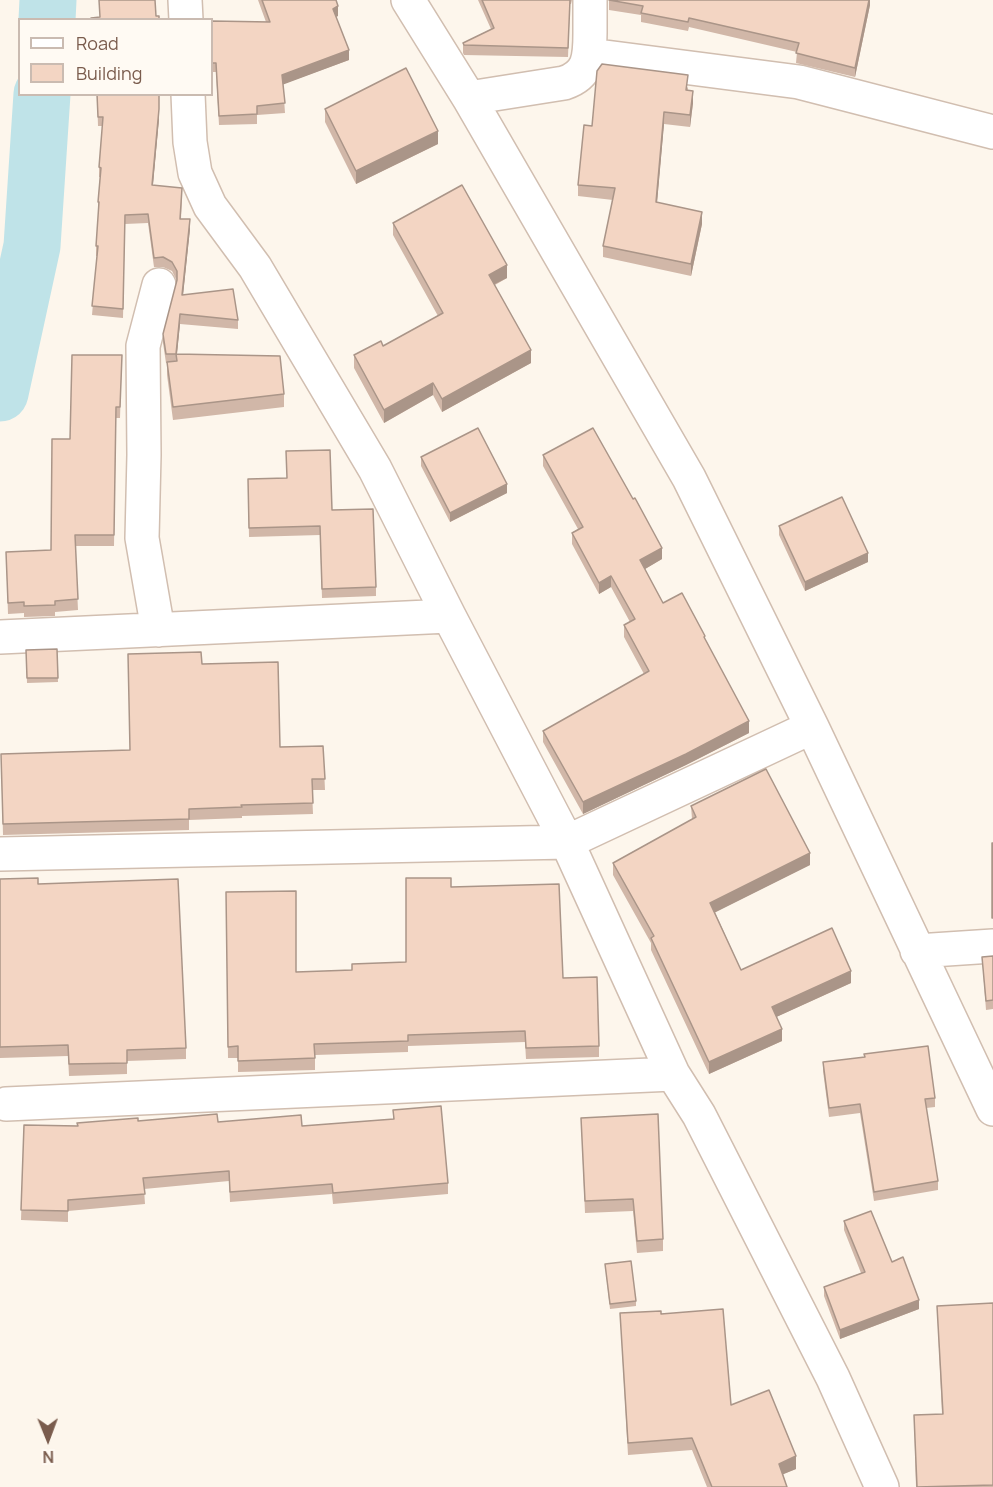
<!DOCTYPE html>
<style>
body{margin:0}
#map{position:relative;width:993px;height:1487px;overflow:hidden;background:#fdf6ec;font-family:Manrope,sans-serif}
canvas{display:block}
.legend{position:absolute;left:18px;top:18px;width:195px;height:78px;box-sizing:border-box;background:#fffaf3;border:2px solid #cabbb1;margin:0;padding:8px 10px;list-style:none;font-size:18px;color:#7a5c4d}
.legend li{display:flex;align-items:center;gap:12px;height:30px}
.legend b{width:30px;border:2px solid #cabbb1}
.north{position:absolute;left:18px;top:1409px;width:60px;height:60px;-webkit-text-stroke:4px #fffaf3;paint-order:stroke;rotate:179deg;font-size:16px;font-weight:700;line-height:24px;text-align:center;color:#7a5c4d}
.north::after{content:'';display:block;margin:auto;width:21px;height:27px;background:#7a5c4d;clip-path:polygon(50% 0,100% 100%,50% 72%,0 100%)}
</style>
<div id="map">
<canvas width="993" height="1487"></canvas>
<ul class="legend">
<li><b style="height:8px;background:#fff"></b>Road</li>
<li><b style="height:16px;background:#f3d5c3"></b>Building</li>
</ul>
<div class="north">N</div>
</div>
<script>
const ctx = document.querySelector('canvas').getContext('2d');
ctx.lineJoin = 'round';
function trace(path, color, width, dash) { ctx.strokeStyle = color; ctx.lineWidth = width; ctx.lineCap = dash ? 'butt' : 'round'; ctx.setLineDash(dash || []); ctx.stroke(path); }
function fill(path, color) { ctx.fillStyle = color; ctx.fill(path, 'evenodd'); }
const river = new Path2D(`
 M47,20L48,0
 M0,393L32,246L42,94`);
const minor = new Path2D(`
 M185,0L186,20
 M408,0L469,98L689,478L812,727L993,1109
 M590,55L799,82L993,132
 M188,94L190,142L195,173L210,206L255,267L375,469L449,616L567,842L673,1074
 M469,98L564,83C589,75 590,57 590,33C590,22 590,11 590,0
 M158,630L142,538L144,455L143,346L159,285
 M0,637L449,616
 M0,854L567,842L812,727
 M917,951L993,946
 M6,1104L673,1074L699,1115L833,1378L882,1487`);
const wall = new Path2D(`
 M258,0H336L338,16L336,17L349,60L283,84L285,113L257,115V124L219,125L216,72H212V21L266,22Z
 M478,0H572L571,4H570L568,57L464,55L463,53V43L491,29Z
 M609,0H870V5L855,77L796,63L797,52L689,27L688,31L641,22V15L609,10Z
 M688,87V91L693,103L690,127L664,124L657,203L702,224L691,276L603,257V246L613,200L578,196V185Z
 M97,94L159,119L153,185L182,197L181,219L190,229L183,295L238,320V329L180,324L177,354L284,394V407L173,420L167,375V363H166L163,343V334L177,281L172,271L163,267H154L148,223L125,224L123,318L92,315L97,256H96V246L99,211L98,202L100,177H99V167L103,126H98Z
 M325,109L438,144L356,184L325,122Z
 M393,223L507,278L495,285L531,363L442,412L433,395L384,423L354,368V355L383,346L438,316L393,235Z
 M122,355L120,418H116L114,546H75L78,610L55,612V616L24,617V613L8,614L6,552L51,550L70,439Z
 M543,455L662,559L645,569L663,603L705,640L749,733L686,765L583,814L543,742V731L644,674L624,637V625L630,622L611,587L599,594L572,544V533L578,529L543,466Z
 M421,457L507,493L450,522L421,466Z
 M248,479L332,510L376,587V596L322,598L320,535L249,537Z
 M779,526L868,562L805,591L779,535Z
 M57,649L58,682L27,683L26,650Z
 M202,664L280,747L323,746L325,790H312L313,814L242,816V818L189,820V830L3,835L1,754L130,750Z
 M691,806L810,865L715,912L741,970L851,983L776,1017L782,1041L709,1074L651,950V943L613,875V863L692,819Z
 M0,879L38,884L186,1048V1059L127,1061V1074L69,1076L68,1056L0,1058Z
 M451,887L563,978L599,1046V1057L526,1059L525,1042L408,1046V1052L315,1055V1070L238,1072V1058H228L226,892L296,972L352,970L406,962Z
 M993,956V1009L986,1010L982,957Z
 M823,1062L935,1098V1107L926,1108L938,1181V1190L874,1201L860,1113L829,1117L823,1071Z
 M393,1110L448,1183V1194L333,1204L332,1194L230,1202L229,1181L144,1189L145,1204L68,1211V1222L21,1220L24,1125L77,1126L138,1121L218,1122L302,1126L393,1119Z
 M581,1118L663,1239V1251L637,1253L633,1211L585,1213Z
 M844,1221L892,1262L919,1309L840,1339L824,1296V1287L861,1273L844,1230Z
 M605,1264L636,1301V1306L610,1309Z
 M993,1303V1487H916L914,1415L942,1414L937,1306Z
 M620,1313L661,1314L731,1405L796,1469L783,1474L787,1487H707L692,1450L628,1455Z`);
const shadedWall = new Path2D(`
 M869,0H870V5L855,77V68Z
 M338,6V16L333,18V9Z
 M349,50V60L282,85V75Z
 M693,91V103L690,127V115Z
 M159,109V119L152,195V185Z
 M664,112V124L656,214V202Z
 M438,131V144L356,184V171Z
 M702,212V224L691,276V264Z
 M190,219V229L182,305V295Z
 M507,265V278L489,287V275Z
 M180,314V324L176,363V354Z
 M531,350V363L442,412V399Z
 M433,383V395L384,423V410Z
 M507,484V493L450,522V513Z
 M662,548V559L640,572V560Z
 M868,553V562L805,591V582Z
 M611,576V587L599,594V583Z
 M749,721V733L686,765L583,814V802Z
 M810,853V865L710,915V903Z
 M851,971V983L772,1019V1007Z
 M782,1029V1041L709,1074V1062Z
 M919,1300V1309L840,1339V1330Z
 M796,1456V1469L779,1476V1464Z`);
const building = new Path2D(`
 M99,0H155L156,16H159V20H91V18L100,17Z
 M262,0H336L338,6L333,9L349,50L282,75L285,103L257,106V114L219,116L216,63H212V21L270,22Z
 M482,0H570L568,48L464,45L463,43L494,28Z
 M609,0H869L855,68L796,53L799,43L689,18L688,22L641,13L643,6Z
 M602,64L688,75L686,90L693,91L690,115L664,112L656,202L702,212L691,264L603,246L615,188L578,185L584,125L592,126L597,71Z
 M406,68L438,131L356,171L325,109Z
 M97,94H159V109L152,185L182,188L180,219H190L182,295L233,289L238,320L180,314L176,354H166L163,334L177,280V271L172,262L163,257L154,258L148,214L125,215L123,309L92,306L98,246H96L99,202H98L101,168L99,167L103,117H98Z
 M462,185L507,265L489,275L531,350L442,399L433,383L384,410L354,355L381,341L383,346L443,313L393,223Z
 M176,354L280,356L284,394L173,407L167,362L177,361Z
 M72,355H122L120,407H116L114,535H75L78,599L55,601V605L24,606V602L8,603L6,552L51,550L52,439H70Z
 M478,428L507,484L450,513L421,457Z
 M593,428L633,499L635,498L662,548L640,560L663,603L682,593L705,636L704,637L749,721L686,754L583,802L543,731L649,671L624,625L635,619L611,576L599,583L572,533L583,527L543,455Z
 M330,450L332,510L373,509L376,587L322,589L320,526L249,528L248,479L287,478L286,451Z
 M842,497L868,553L805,582L779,526Z
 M57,649L58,678H27L26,650Z
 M201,652L202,664L278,662L280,747L323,746L325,779H312L313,803L241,805L242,807L189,809V819L3,824L1,754L130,750L128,654Z
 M766,769L810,853L710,903L741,970L832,928L851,971L772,1007L782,1029L709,1062L651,938L654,936L613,863L696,817L691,806Z
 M992,843H993V918H992Z
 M38,878V884L178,879L186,1048L127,1050V1063L69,1064L68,1045L0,1047V879Z
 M406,878H451V887L559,884L563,978L597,977L599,1046L526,1048L525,1031L408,1035V1041L314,1044L315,1058L238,1061V1046L228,1047L226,892L296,891V972L352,970V964L406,962Z
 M993,956V1000L986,1001L982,957Z
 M928,1046L935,1098L925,1099L938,1181L874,1192L860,1104L829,1108L823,1062L865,1057L864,1054Z
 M441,1106L448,1183L333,1193L332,1184L230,1192L229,1171L143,1178L145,1194L68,1200V1211L21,1210L24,1125L78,1126L77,1123L138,1118V1121L217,1114L218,1122L301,1115L302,1126L394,1119L393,1110Z
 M658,1114L663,1239L637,1241L633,1199L585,1201L581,1118Z
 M871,1211L892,1262L903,1257L919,1300L840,1330L824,1287L865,1272L844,1221Z
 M631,1261L636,1301L610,1304L605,1264Z
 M993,1303V1485L917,1487L914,1415L943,1414L937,1306Z
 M723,1309L731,1405L769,1390L796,1456L779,1464L787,1487H712L692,1438L628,1443L620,1313L661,1311V1314Z`);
trace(river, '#bfe3e8', 57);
trace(minor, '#d1beb0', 36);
trace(minor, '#fff', 33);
fill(wall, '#d1b7a8');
fill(shadedWall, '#aa9588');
fill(building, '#f3d5c3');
trace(building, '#aa9588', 1.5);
</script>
